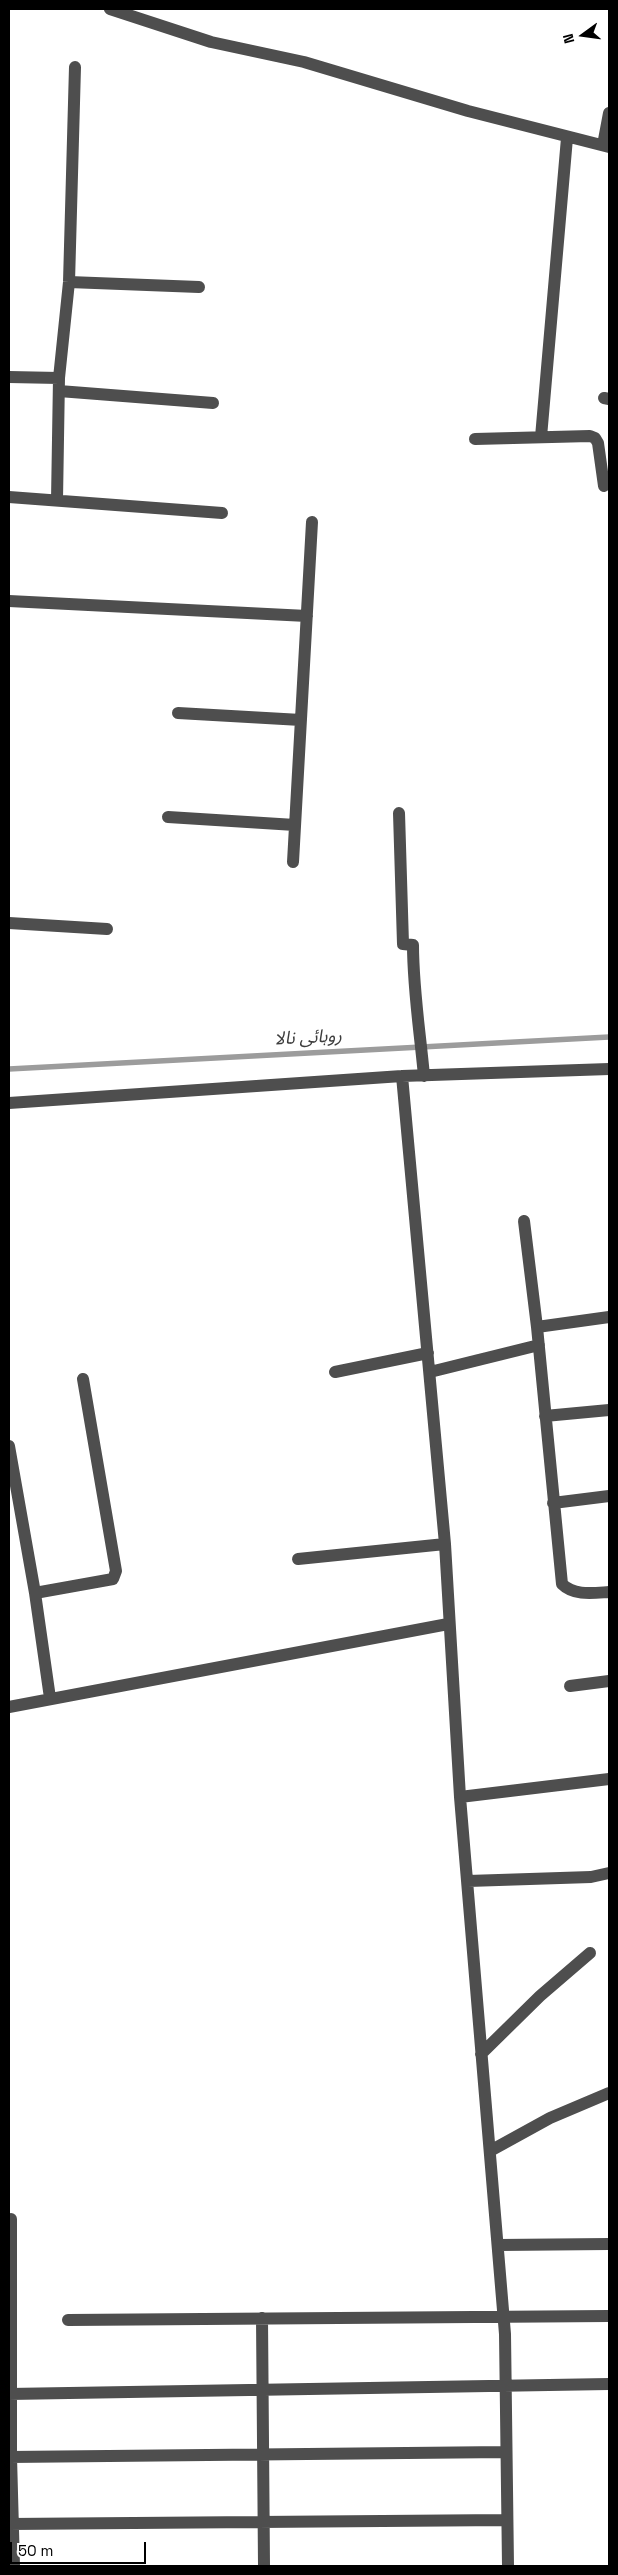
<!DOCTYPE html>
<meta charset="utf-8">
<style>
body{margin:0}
#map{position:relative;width:618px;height:2575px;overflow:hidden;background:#fff;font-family:"Space Grotesk",sans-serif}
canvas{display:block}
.frame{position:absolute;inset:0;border:10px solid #000;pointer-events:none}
.north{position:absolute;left:558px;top:10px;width:50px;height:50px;-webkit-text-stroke:4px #fff;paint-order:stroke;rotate:256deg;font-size:14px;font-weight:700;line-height:20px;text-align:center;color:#000}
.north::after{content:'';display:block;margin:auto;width:18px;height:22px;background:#000;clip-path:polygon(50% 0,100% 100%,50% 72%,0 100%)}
.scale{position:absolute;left:10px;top:2542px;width:136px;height:22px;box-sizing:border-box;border:2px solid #000;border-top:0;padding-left:6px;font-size:15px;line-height:18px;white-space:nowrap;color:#000;-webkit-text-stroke:4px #fff;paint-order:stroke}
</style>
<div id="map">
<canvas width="618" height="2575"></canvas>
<div class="frame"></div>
<div class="north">N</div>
<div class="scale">50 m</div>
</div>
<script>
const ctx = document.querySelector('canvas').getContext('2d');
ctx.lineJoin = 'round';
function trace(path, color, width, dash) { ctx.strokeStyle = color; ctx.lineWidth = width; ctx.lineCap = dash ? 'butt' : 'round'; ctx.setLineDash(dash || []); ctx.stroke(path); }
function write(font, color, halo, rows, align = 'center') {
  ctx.font = font + ' "Space Grotesk","Noto Sans Arabic",sans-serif'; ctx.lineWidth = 5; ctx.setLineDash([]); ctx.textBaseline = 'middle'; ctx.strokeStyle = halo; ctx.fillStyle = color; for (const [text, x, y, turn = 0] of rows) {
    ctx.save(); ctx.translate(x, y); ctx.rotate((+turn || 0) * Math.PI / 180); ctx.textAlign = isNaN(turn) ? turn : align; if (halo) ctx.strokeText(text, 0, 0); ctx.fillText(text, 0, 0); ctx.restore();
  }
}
const stream = new Path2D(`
 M9,1069L609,1037`);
const minor = new Path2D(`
 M110,9L211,42L304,62L468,111L609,147
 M603,145L609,113
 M69,282L199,287
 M9,377L59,378
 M59,391L213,403
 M604,398L609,399
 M541,437L567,138
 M475,439L590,436L595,438L598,443L604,486
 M9,497L222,513
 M57,500L59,378L69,282L75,67
 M9,601L307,616
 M178,713L301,720
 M399,813L403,944L413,945C413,989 420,1032 424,1076
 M168,817L295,825
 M293,862L312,522
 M9,923L107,929
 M402,1076L445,1544L460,1797L505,2334L508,2566
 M9,1103L402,1076L609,1069
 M524,1221L537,1327L562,1584C574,1596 593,1593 609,1592
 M537,1327L609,1317
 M335,1372L428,1353
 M430,1372L539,1345
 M545,1416L609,1410
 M9,1446L35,1593L50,1698
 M553,1503L609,1496
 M298,1559L445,1544
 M35,1593L113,1579L116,1571L83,1379
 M570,1686L609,1681
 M9,1707L448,1624
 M460,1797L609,1779
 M468,1881L591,1877L609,1873
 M481,2054L540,1996L590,1953
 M490,2151L550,2118L609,2093
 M11,2219V2457L14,2566
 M498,2245L609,2244
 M262,2318L264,2566
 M68,2320L609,2316
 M9,2394L609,2384
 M9,2457L506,2452
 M9,2524L507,2520`);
const waterNames = [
 ["روہائی نالا",308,1038,-3]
];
trace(stream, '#9c9c9c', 5.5);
trace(minor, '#4e4e4e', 12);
write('italic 18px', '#3d3d3d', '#fff', waterNames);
</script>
